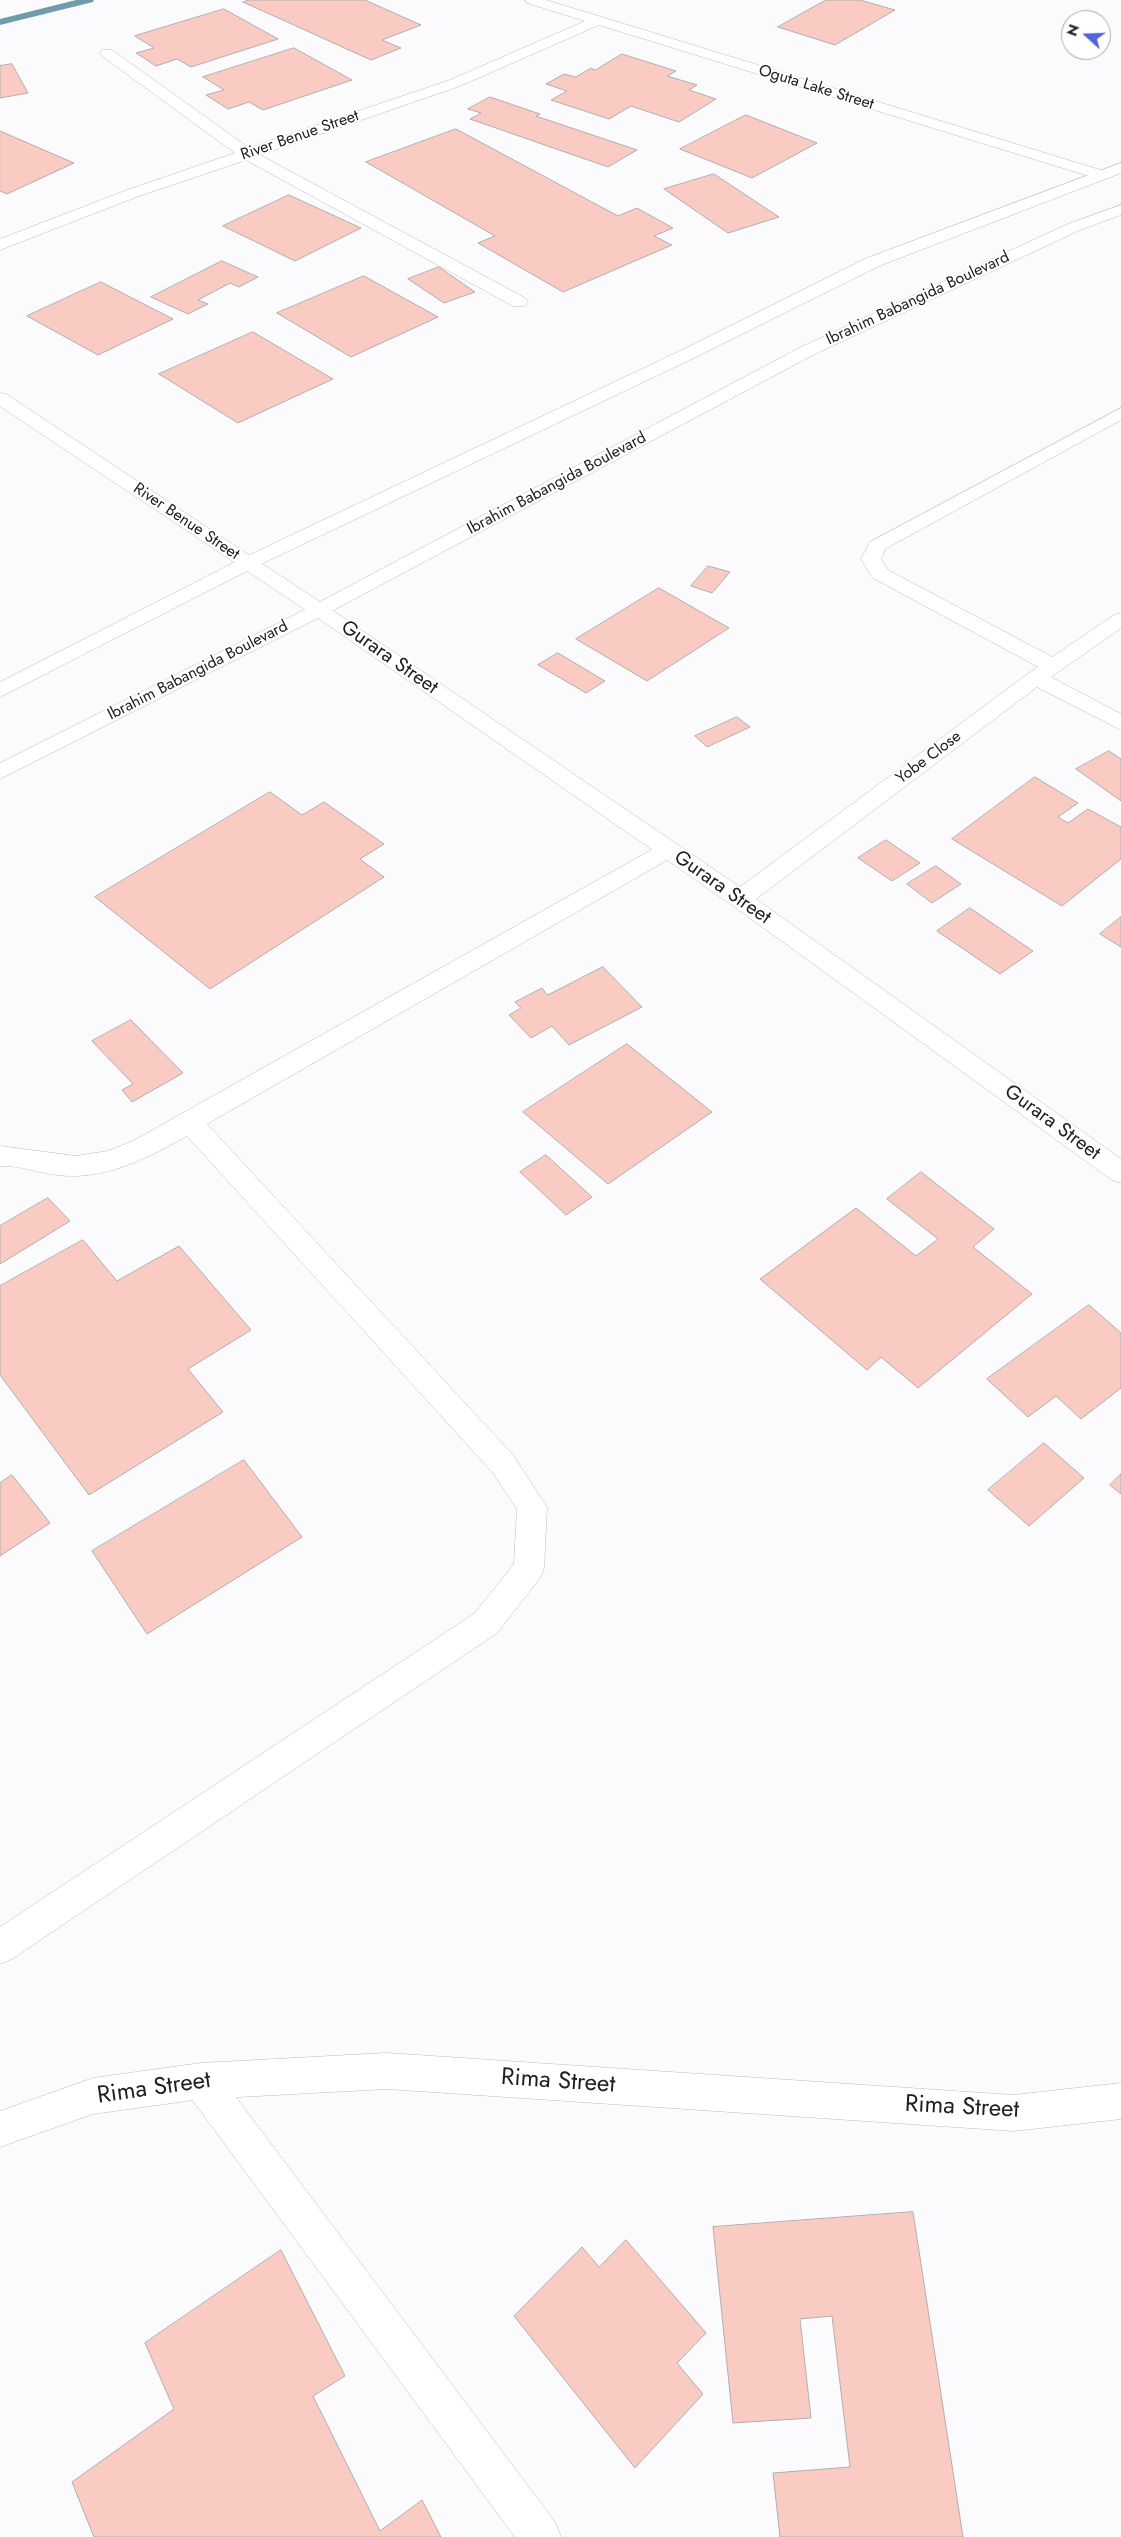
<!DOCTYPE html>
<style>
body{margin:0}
#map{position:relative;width:1121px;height:2537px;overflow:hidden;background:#fbfbfe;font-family:Jost,sans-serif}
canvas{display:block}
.north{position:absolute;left:1061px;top:10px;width:50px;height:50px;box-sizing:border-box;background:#fff;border:1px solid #a6a6a6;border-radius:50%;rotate:290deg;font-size:14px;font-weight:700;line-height:20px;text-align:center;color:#202021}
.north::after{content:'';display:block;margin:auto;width:18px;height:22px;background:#5363d9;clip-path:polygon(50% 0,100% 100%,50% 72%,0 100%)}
</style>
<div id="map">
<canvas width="1121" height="2537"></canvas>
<div class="north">N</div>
</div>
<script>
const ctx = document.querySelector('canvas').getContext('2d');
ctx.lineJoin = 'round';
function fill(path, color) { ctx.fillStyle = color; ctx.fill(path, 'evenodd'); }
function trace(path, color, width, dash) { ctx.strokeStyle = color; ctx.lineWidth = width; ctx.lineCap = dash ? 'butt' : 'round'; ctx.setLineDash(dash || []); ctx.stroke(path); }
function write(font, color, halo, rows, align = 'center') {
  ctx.font = font + ' Jost,sans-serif'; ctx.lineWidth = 4; ctx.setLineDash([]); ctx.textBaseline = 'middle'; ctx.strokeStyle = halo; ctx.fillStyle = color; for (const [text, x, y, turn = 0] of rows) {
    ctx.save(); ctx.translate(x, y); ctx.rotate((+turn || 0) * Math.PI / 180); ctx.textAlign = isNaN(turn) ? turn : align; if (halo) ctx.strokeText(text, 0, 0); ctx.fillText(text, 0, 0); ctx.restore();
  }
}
const stream = new Path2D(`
 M76,0H94L93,2L0,25V19Z`);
const building = new Path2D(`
 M250,0H365L421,25L382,40L401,48L371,60L243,2Z
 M826,0H860L895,10L835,45L778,27Z
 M224,9L278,39L191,67L177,59L156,66L136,53L154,48L135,36Z
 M294,48L352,80L263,110L249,102L228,109L206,95L224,90L203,77Z
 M622,54L676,71L667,76L697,85L689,90L716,99L679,122L631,106L609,119L551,100L567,91L546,84L564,74L576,77L591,68L595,70Z
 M12,64L28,93L0,98V66Z
 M490,97L540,114L536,116L637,150L608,167L470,119L481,113L468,109Z
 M746,115L817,143L752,178L680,149Z
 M456,129L618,216L637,208L673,228L654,236L672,245L563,292L478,243L495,236L366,162Z
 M0,131L74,163L7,194L0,191Z
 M714,174L779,217L728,233L664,189Z
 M289,195L361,228L295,261L223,226Z
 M222,261L258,277L239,287L230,283L198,300L208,304L188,314L151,297Z
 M439,267L475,292L444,303L408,279Z
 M364,276L438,317L351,357L277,313Z
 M101,282L173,319L98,355L27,316Z
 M253,332L333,379L238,423L159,374Z
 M708,566L730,572L712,593L691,586Z
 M659,588L729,628L647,681L576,639Z
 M558,653L605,681L586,693L538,665Z
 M737,717L750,727L707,747L695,736Z
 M1109,751L1121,759V801L1076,769Z
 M1035,777L1078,803L1058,817L1068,823L1088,809L1121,827V859L1062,906L952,839Z
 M270,792L302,815L324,802L384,844L360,859L384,877L210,989L95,897Z
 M886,840L920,863L892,881L858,858Z
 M936,866L961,884L932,903L907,884Z
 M970,908L1033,951L1000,974L937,931Z
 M1121,917V947L1100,934Z
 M603,967L642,1007L569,1045L552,1026L531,1038L509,1015L521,1008L515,1002L542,988L547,995Z
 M131,1020L183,1073L132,1102L122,1090L133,1084L92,1041Z
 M627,1044L712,1112L608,1184L523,1112Z
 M546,1155L592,1197L566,1215L520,1172Z
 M921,1172L994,1229L973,1247L1032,1294L918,1388L881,1357L867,1370L760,1279L856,1208L916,1256L938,1239L887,1199Z
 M48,1198L70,1221L0,1264V1226Z
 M83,1240L117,1281L179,1246L251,1330L188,1369L223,1412L89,1495L0,1375V1286Z
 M1089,1305L1121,1333V1388L1081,1419L1056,1396L1028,1417L987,1379Z
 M1044,1443L1084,1478L1029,1526L988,1490Z
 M244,1460L302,1537L147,1634L92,1551Z
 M1121,1474V1494L1110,1485Z
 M12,1475L50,1523L0,1556V1483Z
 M913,2212L963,2537H780L773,2473L850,2467L832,2316L800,2319L811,2418L733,2423L713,2227Z
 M626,2240L706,2333L677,2363L703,2394L635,2468L514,2316L582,2247L599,2267Z
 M281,2250L345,2376L313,2396L380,2531L422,2500L441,2537H94L72,2482L174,2409L145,2343Z`);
const service = new Path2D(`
 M1121,408V420L885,549L881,559L888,570L1060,661L1063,666L1060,671L1053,672L1046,671L873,578L861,559L870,542Z
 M668,842L676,845L679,850L676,855L207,1124L513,1455L547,1507L544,1568L540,1578L497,1633L12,1959L0,1964V1927L475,1613L514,1564L517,1509L493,1473L187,1136C147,1158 105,1181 57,1175C37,1173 20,1165 0,1166V1146L76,1156L108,1151L133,1141L660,845Z
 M201,2063L214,2068L555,2522L561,2537H515L188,2094L183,2081L188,2068Z`);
const minor = new Path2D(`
 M525,0H546L1107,172L1109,175L1107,178H1095L599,25L460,86L260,155L525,298L528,302L525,306H513L246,160L139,196L0,250V239L127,190L235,153L102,56L100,53L102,50H112L249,148L450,80L585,21L527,3Z
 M0,393L6,394L326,606L740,887L1029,673L1114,615L1121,613V628L1051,677L1121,714V730L1037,687L756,899L1121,1159V1183L1112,1180L732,905L312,614L0,406Z
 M387,2053L1014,2095L1121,2083V2119L1014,2131L387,2089L201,2099L93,2114L0,2147V2111L93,2078L201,2063Z`);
const tertiary = new Path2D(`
 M1121,163V173L879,266L696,357L255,567L0,697V682L241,559L684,349L867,258Z
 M1121,205V215L1080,230L813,355L326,614L0,779V763L312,606L801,347L1068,224Z`);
const farStreetnames = [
 ["Oguta Lake Street",816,88,17],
 ["River Benue Street",300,136,-19],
 ["Ibrahim Babangida Boulevard",918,299,-25],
 ["Ibrahim Babangida Boulevard",557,484,-28],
 ["River Benue Street",186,522,34],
 ["Ibrahim Babangida Boulevard",198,671,-27],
 ["Yobe Close",929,758,-37]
];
const streetNames = [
 ["Gurara Street",389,658,35],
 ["Gurara Street",722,888,35],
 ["Gurara Street",1052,1123,36]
];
const nearStreetnames = [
 ["Rima Street",558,2082,4],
 ["Rima Street",154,2089,-8],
 ["Rima Street",962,2108,3]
];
fill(stream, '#719daa');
fill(building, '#facbc2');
trace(building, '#b1aeae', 1);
trace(service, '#bebec0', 1);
trace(minor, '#bebec0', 1);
trace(tertiary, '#bebec0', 1);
fill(service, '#fff');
fill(minor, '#fff');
fill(tertiary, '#fff');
write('16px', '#202021', '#fff', farStreetnames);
write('20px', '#202021', '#fff', streetNames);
write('24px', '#202021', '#fff', nearStreetnames);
</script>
